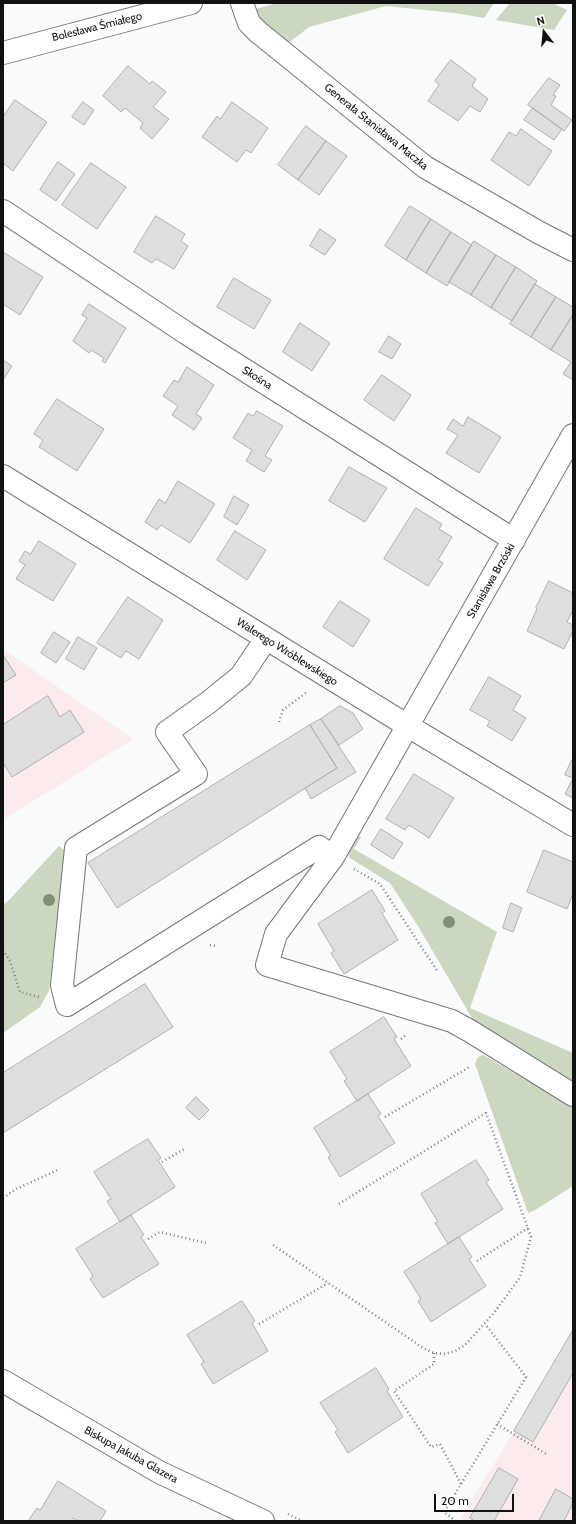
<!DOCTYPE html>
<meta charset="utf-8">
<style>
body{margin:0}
#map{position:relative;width:576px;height:1524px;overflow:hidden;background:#f8fafc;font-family:Cabin,sans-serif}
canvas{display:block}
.frame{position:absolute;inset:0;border:4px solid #111112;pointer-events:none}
.north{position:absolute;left:524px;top:12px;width:40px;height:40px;-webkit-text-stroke:3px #fff;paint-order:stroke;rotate:344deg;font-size:11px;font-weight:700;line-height:16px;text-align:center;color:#111112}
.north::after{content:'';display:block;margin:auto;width:14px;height:18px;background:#111112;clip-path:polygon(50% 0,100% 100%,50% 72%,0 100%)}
.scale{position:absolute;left:434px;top:1494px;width:80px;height:18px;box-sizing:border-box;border:2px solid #111112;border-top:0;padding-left:5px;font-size:12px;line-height:14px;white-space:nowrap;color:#111112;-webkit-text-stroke:3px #fff;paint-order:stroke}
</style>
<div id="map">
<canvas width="576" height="1524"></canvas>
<div class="frame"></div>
<div class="north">N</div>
<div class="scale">20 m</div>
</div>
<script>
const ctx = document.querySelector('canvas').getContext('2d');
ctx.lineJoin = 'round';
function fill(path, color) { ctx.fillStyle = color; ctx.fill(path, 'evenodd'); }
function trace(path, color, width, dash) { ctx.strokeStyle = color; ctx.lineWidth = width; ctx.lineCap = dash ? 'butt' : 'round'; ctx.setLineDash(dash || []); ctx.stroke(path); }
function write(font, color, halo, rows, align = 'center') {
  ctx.font = font + ' Cabin,sans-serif'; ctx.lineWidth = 4; ctx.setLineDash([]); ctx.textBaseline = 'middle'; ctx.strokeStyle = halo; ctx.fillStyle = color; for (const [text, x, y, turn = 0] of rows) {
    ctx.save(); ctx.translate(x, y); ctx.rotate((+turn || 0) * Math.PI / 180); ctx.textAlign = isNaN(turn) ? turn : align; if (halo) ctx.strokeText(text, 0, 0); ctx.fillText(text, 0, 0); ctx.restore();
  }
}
const industrial = new Path2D(`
 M3,649L133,739L3,820Z
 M573,1330V1521H459L514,1431Z`);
const green = new Path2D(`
 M278,3H494L484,18L455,13L386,6L309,27L286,45L259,25L255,9Z
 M510,3H552L567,10L554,30L496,20Z
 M357,835L361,837L354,849L497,932L470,1008L573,1053V1083L476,1025L418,926L390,883L350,858L347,853Z
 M59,846L65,851L49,991L40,1007L3,1033V905L10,899Z
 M483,1055L573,1107V1186L535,1210L528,1213L475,1064C477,1058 478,1056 483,1055Z`);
const building = new Path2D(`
 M451,60L476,79L472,86L488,99L480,112L470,106L458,121L428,101L439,85L435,81Z
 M128,66L150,84L152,81L166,92L153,107L169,119L152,139L140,128L143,123L125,108L121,112L103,96Z
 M549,78L560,85L553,95L556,96L551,105L572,120L564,131L528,105Z
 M15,100L47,122L13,171L3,163V117Z
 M83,102L94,110L84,125L72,117Z
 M232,102L268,128L251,153L246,150L237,162L202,137L217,116L220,119Z
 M533,108L562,129L554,140L524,120Z
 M306,126L326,141L298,180L278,165Z
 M521,129L552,151L529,186L491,160L509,132L516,136Z
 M326,141L347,156L319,195L298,180Z
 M58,162L75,174L56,201L40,190Z
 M91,163L126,187L97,229L62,205Z
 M410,206L431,219L406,260L385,246Z
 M156,216L185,234L181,241L188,246L174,269L156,259L152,263L134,252Z
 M431,219L451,232L426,273L406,260Z
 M320,229L336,240L325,255L310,246Z
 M451,232L472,245L447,286L426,273Z
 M474,241L496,255L471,295L449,282Z
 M3,252L43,277L20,315L3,304Z
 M496,255L516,267L491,308L471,295Z
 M516,267L537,281L512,321L491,308Z
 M234,278L271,300L254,329L217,307Z
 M535,284L556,297L531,337L510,324Z
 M556,297L573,307V315L551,350L531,337Z
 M89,304L126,328L105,363L102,361L104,358L91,350L89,353L73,341L87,318L82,315Z
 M573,315V380L563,374L571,362L551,350Z
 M300,323L330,343L312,371L283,352Z
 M389,336L401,344L392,359L379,352Z
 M3,360L12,366L3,380Z
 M187,367L214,385L196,414L202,418L194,430L172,415L178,406L163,396L174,380L178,382Z
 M382,375L411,395L394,421L364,400Z
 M57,399L104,429L77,471L39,447L43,440L34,434Z
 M257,411L283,426L265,456L272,460L264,472L246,461L252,450L233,438L248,413L253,416Z
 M468,417L501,437L479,473L446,453L458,435L447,429L453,419L463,426Z
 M349,467L387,488L365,522L329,501Z
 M178,481L215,504L190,543L161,525L157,530L145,522L159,499L165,503Z
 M234,496L249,505L237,525L224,517Z
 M416,508L442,524L439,529L452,537L438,560L443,563L428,586L384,559Z
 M235,531L266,550L247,580L217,560Z
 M39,541L76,564L53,601L16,579L25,565L19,561L25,551L30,554Z
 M549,581L573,593V610L567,622L573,625V631L564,649L527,631L537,609L536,608Z
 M128,597L163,620L139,659L126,651L121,658L97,643Z
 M340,601L370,620L353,647L323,627Z
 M54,632L70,642L56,663L41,653Z
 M78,637L97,648L84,670L66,659Z
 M3,655L16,675L3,683Z
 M489,677L521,696L513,710L526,718L512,741L487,726L490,721L470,710Z
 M48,696L60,717L70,710L84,732L12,777L3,763V725Z
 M340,706L353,713L363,729L339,745L321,719Z
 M321,719L356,772L311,799L305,788L337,768L310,725Z
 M310,725L337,768L117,908L88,863Z
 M572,760L573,761V798L565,794L573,778L565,775Z
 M414,774L454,798L429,838L409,825L405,830L386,819Z
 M381,829L403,843L393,859L371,845Z
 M544,850L573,862V894L567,909L527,892Z
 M372,890L385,911L382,913L398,940L344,974L331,953L334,951L318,924Z
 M511,903L522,908L513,932L503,928Z
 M145,984L173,1027L3,1133V1073Z
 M384,1017L397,1037L394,1039L411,1066L357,1101L344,1081L347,1079L330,1052Z
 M368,1094L381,1114L378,1116L395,1143L340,1177L328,1157L331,1156L314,1128Z
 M196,1097L209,1110L199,1120L186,1108Z
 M148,1139L161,1158L158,1160L175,1187L120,1222L107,1201L111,1199L94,1172Z
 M476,1160L489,1180L486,1182L503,1209L448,1244L435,1223L438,1222L421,1194Z
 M131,1215L144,1235L141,1237L159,1264L103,1298L90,1279L93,1276L76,1249Z
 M459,1237L472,1257L469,1259L486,1286L431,1322L418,1301L421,1299L404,1272Z
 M242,1301L255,1321L252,1323L268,1351L213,1384L201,1364L204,1362L187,1335Z
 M573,1330V1373L533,1442L514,1431Z
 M376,1368L389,1389L387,1391L403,1417L348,1453L335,1432L338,1430L320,1403Z
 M499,1468L518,1479L494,1521H475L470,1518Z
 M58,1481L106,1511L100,1521H78L73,1518L71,1521H28L37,1508L40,1510Z
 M556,1489L573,1499V1503L564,1521H539Z`);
const path = new Path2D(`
 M279,722L283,710L307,692
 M354,869L380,884L438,972
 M210,945L216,946
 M3,950L10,961L20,992L39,997
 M401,1039L407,1034
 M385,1117L471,1066
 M162,1162L186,1148
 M3,1198L16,1189L60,1169
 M148,1239L160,1232L206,1243
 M273,1245L423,1348L434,1353L444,1354L455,1351L465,1345L494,1313L520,1277L531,1237L486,1113L337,1205
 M477,1261L528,1228
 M259,1324L328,1283
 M434,1353V1364L394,1391L431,1447L440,1444L461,1484
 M497,1424L548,1455
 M288,1514L302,1521
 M456,1521L444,1512L526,1377L485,1324`);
const minor = new Path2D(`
 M242,3L249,23L258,32L425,167L538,232L573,250
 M3,53L191,3
 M3,211L186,333L514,540
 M573,435L333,857L276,934L267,965L452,1021L470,1031L573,1095
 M3,476L408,726L573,825
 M266,639L241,676L209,702L167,732L196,774L76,848L62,985L67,1005L319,847L333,857
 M3,1381L159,1472L263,1521`);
const trees = [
 [49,900],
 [449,922]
];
const streetNames = [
 ["Bolesława Śmiałego",97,27,-14],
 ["Generała Stanisława Maczka",376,127,39],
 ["Skośna",257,378,32],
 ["Stanisława Brzóski",491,581,-60],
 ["Walerego Wróblewskiego",287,652,32],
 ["Biskupa Jakuba Glazera",131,1455,29]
];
fill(industrial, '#fcebed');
fill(green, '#cbd7bf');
fill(building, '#dcdedf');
trace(building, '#aeb0b2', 1);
trace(minor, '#757778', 24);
trace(path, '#808182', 2.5, [1, 3]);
trace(minor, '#fff', 22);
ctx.fillStyle = '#849074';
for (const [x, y] of trees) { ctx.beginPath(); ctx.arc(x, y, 6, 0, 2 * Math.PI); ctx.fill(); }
write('11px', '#111112', '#fff', streetNames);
</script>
